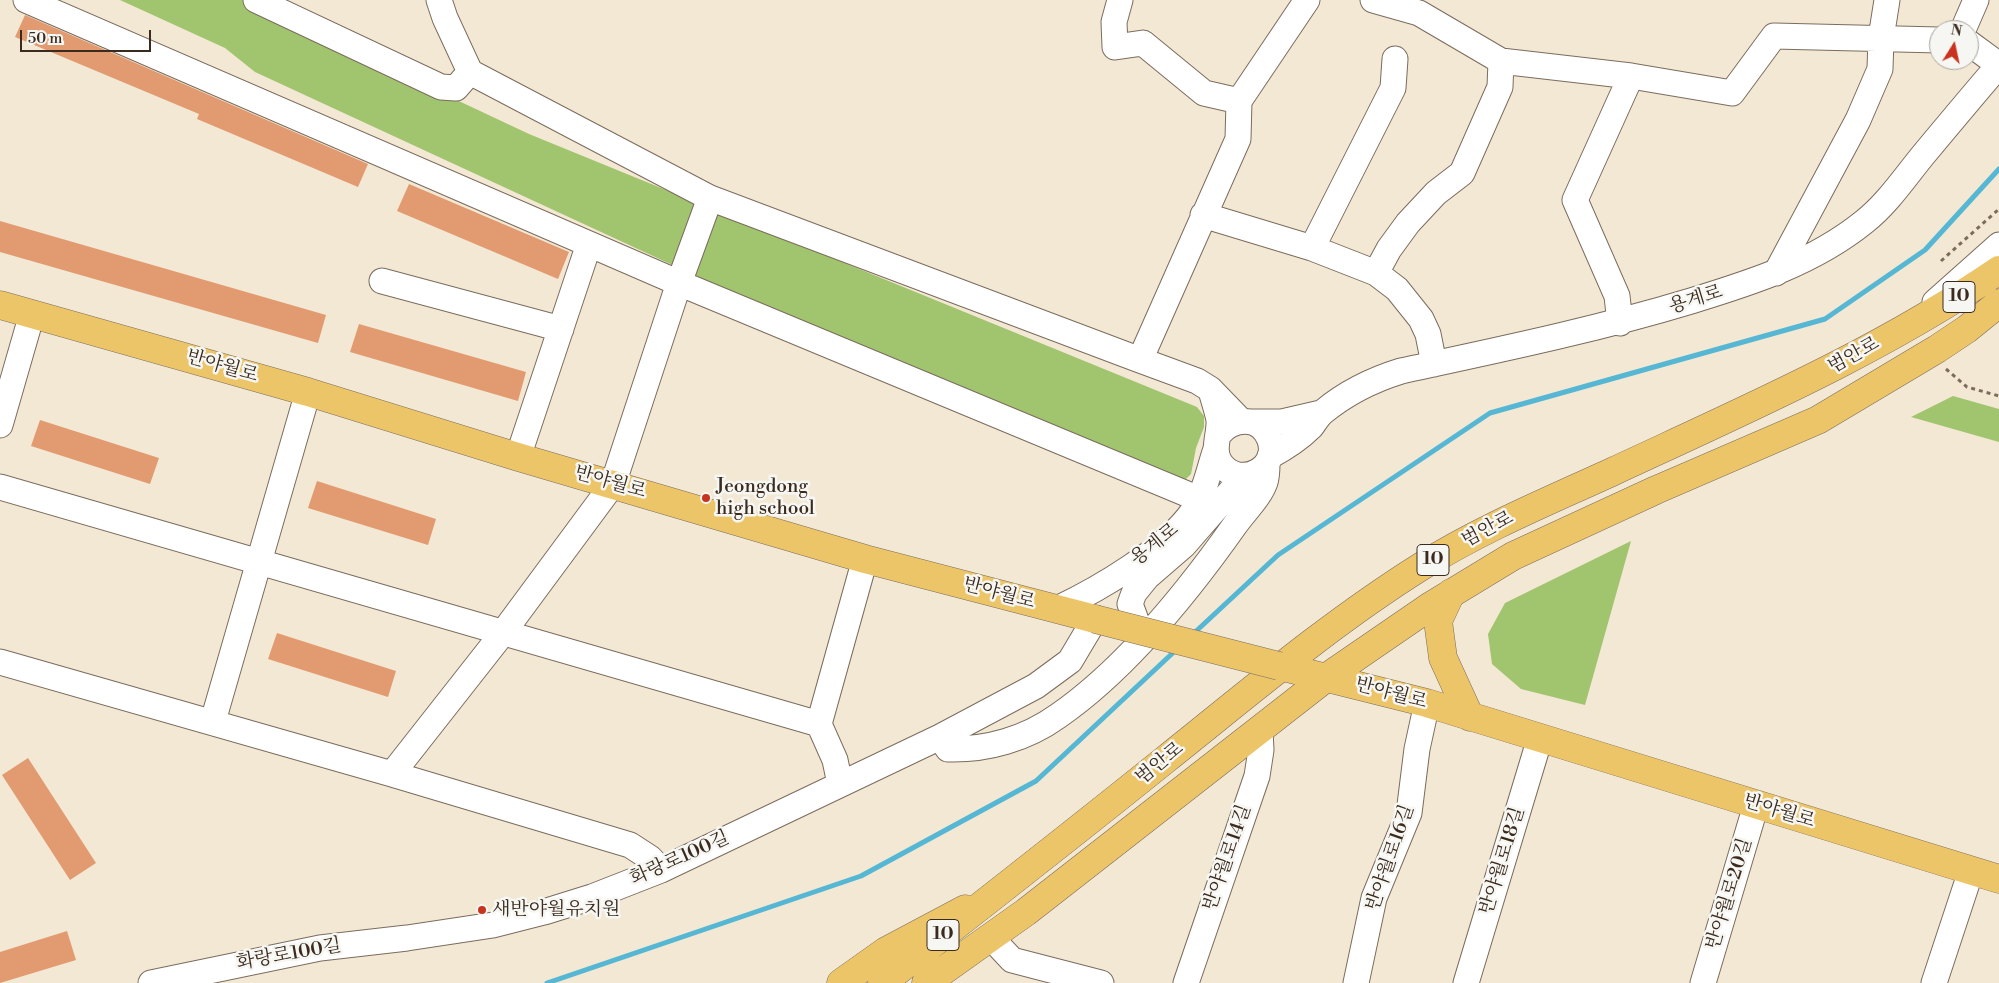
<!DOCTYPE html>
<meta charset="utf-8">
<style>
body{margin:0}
#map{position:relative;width:1999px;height:983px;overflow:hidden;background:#f3e8d4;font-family:"Libre Bodoni",serif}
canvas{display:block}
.north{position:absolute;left:1929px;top:20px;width:50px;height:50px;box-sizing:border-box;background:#f6f6f2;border:1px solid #aba49d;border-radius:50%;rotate:10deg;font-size:14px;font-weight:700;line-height:20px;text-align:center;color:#3b2a1e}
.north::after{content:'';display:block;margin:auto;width:18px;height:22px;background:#c8321e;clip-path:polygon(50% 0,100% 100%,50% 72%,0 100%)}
.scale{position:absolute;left:20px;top:30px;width:131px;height:22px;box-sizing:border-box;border:2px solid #3b2a1e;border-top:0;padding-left:6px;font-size:15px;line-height:18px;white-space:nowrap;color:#3b2a1e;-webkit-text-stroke:4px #f6f6f2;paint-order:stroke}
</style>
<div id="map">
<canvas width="1999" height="983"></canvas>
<div class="north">N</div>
<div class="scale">50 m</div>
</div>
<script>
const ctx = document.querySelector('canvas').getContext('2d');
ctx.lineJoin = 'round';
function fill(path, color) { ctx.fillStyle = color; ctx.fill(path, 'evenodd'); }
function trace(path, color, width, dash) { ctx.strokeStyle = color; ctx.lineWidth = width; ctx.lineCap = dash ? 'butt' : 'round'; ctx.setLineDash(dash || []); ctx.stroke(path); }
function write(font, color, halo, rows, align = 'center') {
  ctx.font = font + ' "Libre Bodoni","Noto Serif KR",serif'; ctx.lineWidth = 5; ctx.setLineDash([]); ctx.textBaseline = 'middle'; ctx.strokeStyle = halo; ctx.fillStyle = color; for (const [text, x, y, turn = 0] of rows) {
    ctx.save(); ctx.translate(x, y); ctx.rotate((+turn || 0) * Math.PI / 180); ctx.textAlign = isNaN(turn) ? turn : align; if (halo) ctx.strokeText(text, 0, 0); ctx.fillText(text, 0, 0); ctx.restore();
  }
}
const green = new Path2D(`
 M120,0H244L529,134L1197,407L1204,416V427L1196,448L1191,474L1185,480L720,287L255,72L225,48Z
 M1953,396L1999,409V442L1911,417Z
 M1631,541L1585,705L1521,689L1492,664L1488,634L1505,603Z`);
const stream = new Path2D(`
 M1192,635L1278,555L1490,413L1825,319L1925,250L1999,169
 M547,983L861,876L1036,781L1177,649`);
const building = new Path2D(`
 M25,15L368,164L358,187L197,119L199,114L15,37Z
 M409,184L569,252L558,279L397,211Z
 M0,221L326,315L318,343L0,252Z
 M359,324L526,372L518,401L350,352Z
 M40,420L159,458L150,484L31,446Z
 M317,481L436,519L428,545L308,508Z
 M277,633L396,671L388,697L268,659Z
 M28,758L96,863L70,880L2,775Z
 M67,931L76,960L0,983V952Z`);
const path = new Path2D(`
 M1941,261L1999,209
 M1946,369L1967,387L1999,396`);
const minor = new Path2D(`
 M26,0L679,283L1199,499
 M256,0L441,87L456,88L470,72
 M1120,0L1114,22L1115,47L1143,43L1204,93L1239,101
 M1373,0L1419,13L1501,61
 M1963,30L1976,0
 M1969,43L1999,65
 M710,198L1140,360
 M1203,215L1312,248L1376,273L1397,289L1421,319L1428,334L1434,364
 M1312,248L1393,88L1395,59
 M1376,273L1389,249L1408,223L1436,193L1462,173L1500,87L1501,61L1631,76L1732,93L1774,36L1939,40
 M1776,273L1858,120L1880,69L1881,38L1887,0
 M382,281L561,329
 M1935,302L1999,245
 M1620,323L1617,296L1575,200L1631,76
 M1211,391C1214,401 1217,410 1219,420C1220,435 1211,451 1221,464C1240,490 1282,467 1269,438C1259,415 1233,418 1219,434
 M1241,421L1210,389L1197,381L1140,360L1238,139L1239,101L1307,0
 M1251,422H1282L1321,413
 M0,425L32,314
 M1270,456C1285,448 1299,439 1311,427C1315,422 1318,416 1323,412C1347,392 1372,380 1401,371C1498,350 1595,330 1691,301C1753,282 1813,263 1864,222C1888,203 1905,177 1924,154C1949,124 1974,94 1999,65
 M518,457L589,244
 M0,487L819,724
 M1057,609C1099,589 1166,550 1193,511C1205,493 1209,469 1216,449
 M1140,631L1130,604L1134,593L1147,577L1184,545L1244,476
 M0,662L392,774L502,634L613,484L679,283L710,198L470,72L445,18L439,0
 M213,721L308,392
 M940,737L948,749C987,750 1026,739 1058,716C1126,669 1187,593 1235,525C1244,512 1260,497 1265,482C1267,476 1267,470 1267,463
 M392,774L630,845L650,858L661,870
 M840,784L835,760L819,724L865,559
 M997,944L1012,960L1101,983
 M151,983L320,948L407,938L493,925L544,912L592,897L661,870L940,737L1036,686L1070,661L1095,619
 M1186,983L1257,776L1261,750L1260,731
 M1356,983L1374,898L1409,813L1417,749L1427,703
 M1466,983L1540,738
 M1703,983L1756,805
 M1934,983L1971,871`);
const major = new Path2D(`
 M0,305L308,392L518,457L865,559L1095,619
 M1451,593L1438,621L1443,658L1470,717
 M1279,666L1427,703L1999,879
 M841,983L886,951L965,909`);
const highway = new Path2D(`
 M882,983C977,909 1072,835 1166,759C1250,692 1331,623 1422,566C1483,528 1549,501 1614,471C1745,410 1879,352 1999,270
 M926,983L1026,912L1327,677L1429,607L1513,556L1656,490L1818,420L1937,349L1967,329L1999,303`);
const majorBridge = new Path2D(`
 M1095,619L1279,666`);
const markers = [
 [706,498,5,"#c8321e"],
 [482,910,5,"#c8321e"]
];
const shields = [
 [1959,297,32],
 [1433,560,32],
 [943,935,32]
];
const shieldNames = [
 ["10",1959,297],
 ["10",1433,560],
 ["10",943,935]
];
const streetNames = [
 ["용계로",1696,300,-17],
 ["범안로",1854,356,-29],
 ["반야월로",222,367,16],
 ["반야월로",610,483,16],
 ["범안로",1488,530,-28],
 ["용계로",1155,545,-39],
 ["반야월로",999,594,15],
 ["반야월로",1391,694,15],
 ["범안로",1160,764,-39],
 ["반야월로",1779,812,17],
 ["반야월로14길",1228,858,-71],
 ["반야월로16길",1391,858,-71],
 ["화랑로100길",680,859,-24],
 ["반야월로18길",1503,861,-73],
 ["반야월로20길",1730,894,-73],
 ["화랑로100길",289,955,-10]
];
const poiNames = [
 ["Jeongdong",716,487],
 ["high school",716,509],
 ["새반야월유치원",492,910]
];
fill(green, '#a1c46e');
trace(stream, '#55b7d4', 5);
fill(building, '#e29b70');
trace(minor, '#7b6c5e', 27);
trace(major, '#7b6c5e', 29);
trace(highway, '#7b6c5e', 29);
trace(path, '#7b6c5e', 3, [4, 4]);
trace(minor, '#fff', 25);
trace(major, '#ecc569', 28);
trace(highway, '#ecc569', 28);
trace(majorBridge, '#7b6c5e', 29, []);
trace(majorBridge, '#ecc569', 28);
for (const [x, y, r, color] of markers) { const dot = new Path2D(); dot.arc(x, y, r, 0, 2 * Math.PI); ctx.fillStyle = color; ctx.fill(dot); trace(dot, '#f6f6f2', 2); }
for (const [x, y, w] of shields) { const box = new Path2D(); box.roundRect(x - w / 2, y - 15.5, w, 31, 4); ctx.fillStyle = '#f6f6f2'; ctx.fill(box); trace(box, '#3b2a1e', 1); }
write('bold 18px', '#3b2a1e', null, shieldNames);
write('19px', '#3b2a1e', '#f6f6f2', streetNames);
write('19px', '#3b2a1e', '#f6f6f2', poiNames, 'left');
</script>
